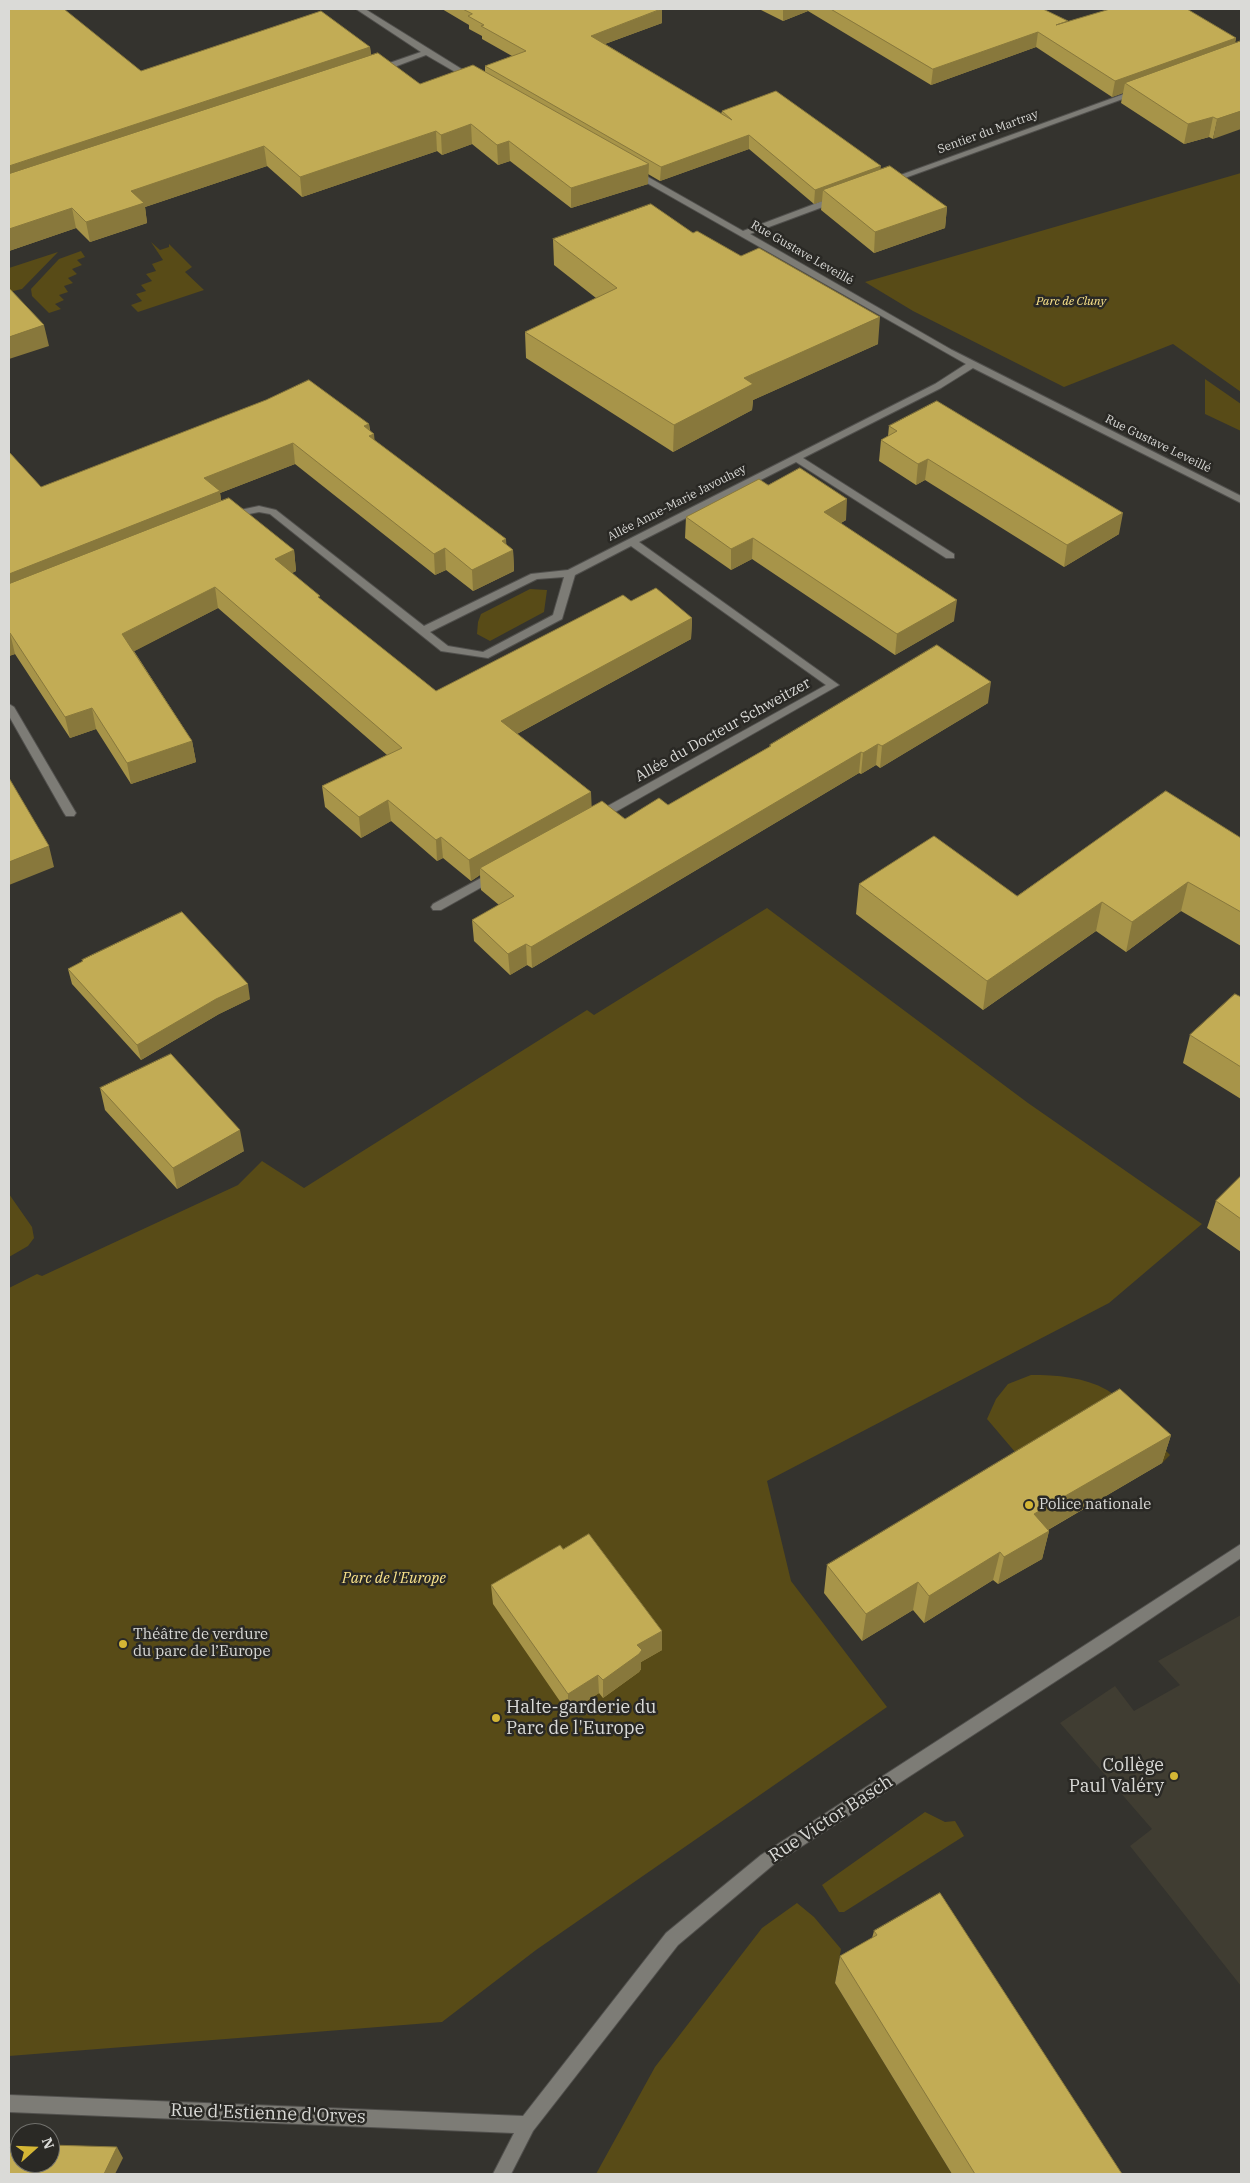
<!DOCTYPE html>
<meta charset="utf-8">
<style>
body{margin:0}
#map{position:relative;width:1250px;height:2183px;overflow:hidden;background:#34332e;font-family:"IBM Plex Serif",serif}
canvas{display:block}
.frame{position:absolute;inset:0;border:10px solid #dadad7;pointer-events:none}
.north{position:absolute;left:10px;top:2123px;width:50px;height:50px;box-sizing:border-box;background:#2a2925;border:1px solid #70706c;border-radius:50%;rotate:70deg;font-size:14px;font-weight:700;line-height:20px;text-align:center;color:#dadad7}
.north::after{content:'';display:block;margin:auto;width:18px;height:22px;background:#d4b635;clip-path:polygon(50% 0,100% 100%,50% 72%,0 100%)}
</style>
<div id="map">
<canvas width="1250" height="2183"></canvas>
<div class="frame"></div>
<div class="north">N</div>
</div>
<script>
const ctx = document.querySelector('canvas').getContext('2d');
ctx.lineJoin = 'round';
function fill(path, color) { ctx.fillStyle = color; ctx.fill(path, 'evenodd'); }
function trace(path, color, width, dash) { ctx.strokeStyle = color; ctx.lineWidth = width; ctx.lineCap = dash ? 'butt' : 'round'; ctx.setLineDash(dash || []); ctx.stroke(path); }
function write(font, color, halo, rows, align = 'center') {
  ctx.font = font + ' "IBM Plex Serif",serif'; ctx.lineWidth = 5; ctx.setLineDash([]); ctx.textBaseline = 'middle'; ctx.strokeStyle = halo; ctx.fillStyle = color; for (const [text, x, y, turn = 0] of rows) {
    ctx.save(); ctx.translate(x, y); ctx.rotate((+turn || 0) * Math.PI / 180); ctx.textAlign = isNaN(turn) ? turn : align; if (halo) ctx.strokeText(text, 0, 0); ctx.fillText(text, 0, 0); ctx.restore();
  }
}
const built = new Path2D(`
 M1241,1615V1986L1130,1846L1152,1829L1060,1723L1115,1686L1134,1711L1180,1685L1158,1661Z`);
const green = new Path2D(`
 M1241,173V392L1173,344L1064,387L913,311L865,282Z
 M151,242L160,250L169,247V244L192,267L185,272L204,290L138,312L131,305L142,301L136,294L146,291L141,285L152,281L146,274L156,271L152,264L163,260Z
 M81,251L85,257L77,260L82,265L72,269L77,274L68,278L73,283L64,286L68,292L59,295L64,300L55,304L61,309L49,313L32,296L31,289L59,259Z
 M58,252L22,289L9,292V268Z
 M1205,379L1241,404V431L1205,414Z
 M530,589L547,590L544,612L490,641L477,634L478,622L481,614Z
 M767,908L1028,1103L1202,1224L1109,1303L767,1481L791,1581L887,1707L536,1950L442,2022L9,2056V1288L37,1274L42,1276L238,1185L262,1161L304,1188L587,1010L594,1015Z
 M9,1194L32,1227L34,1238L28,1246L9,1257Z
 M1031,1375C1057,1375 1084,1377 1107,1390C1127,1402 1153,1437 1170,1455L1162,1463L1021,1459L987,1419L996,1399L1008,1384Z
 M925,1812L945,1822L955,1821L964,1836L844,1912H839L822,1885Z
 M797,1903L814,1917L841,1949L835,1983L952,2174H596L655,2067L762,1928Z`);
const street = new Path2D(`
 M356,9H365L476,78L469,80L426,55L381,72H375V68L421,52Z
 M1135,90L1142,92L891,183L884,181Z
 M634,169L743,231L833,197H839V201L750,234L952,350L1241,496V503L973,368L941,388L803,458L954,554V558H946L796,462L639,542L839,685L603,819H595L593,816L595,813L826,685L631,546L575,575L562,619L488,658L441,651L270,514L259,512L229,518L224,515L226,513L259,506L276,510L424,626L531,574L568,570L935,384L966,364L631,174V170ZM564,577L553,615L483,652L448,646L430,632L537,579Z
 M9,704L14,707L76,813L74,816H66L64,813L9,716Z
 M494,871L500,875L498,878L441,910H433L431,907L433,904Z
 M1241,1544V1558L1110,1646L773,1865L678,1945L533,2131L511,2174H493L514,2133L9,2112V2095L523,2116L666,1933L761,1855Z`);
const wall = new Path2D(`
 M9,9L141,71L370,47L371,55L420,84L485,72V66L512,56L482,39V36L469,29V25L442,9H661L662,23L605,44L721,114L722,111L880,169L947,207L945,228L874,253L821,210L822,201L814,204L749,149L660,181L648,174V184L571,208L510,161L498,165L472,144L442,155L437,151L302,197L267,166L145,207L147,223L90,242L76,228L9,251Z
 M759,9H1043L1068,22L1236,38L1213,139L1209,137L1184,144L1121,103L1123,93L1112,97L1036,47L931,85L808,11L783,21Z
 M693,233L878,344L753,400L752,410L673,452L526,358L525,332L596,298L554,265L553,239Z
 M369,424L370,430L374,440L506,539V544L513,550L514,571L473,591L446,570L435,575L295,464L220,493L221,500L294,550L296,571L292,573L320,599L436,691L631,601L692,618L691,639L517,734L591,792V806L625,819L668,805L769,747L770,745L988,703L880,768L876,765L861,774L859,773L532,968L527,965L510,975L474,941L472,920L499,905L481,890L480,875L471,881L443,858L437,861L391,821L361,838L325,807L322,786L387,755L218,608L134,651L192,741L196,762L131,784L96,729L70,738L15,654L9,656V452L41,487Z
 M889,426L1119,534L1064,567L925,480L916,485L879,461L881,440L888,436Z
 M768,485L846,520L841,523L954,621L895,655L752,559L731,570L685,538L686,517Z
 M1241,838V946L1181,911L1126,952L1096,931L983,1010L856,914L859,884L1017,896Z
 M82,960L250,999L219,1014L141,1060L72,984L68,969L83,962Z
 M1241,997V1099L1183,1063L1190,1035Z
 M100,1088L244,1151L177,1189L105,1110Z
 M1241,1176V1252L1207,1228L1216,1201Z
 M1171,1435L1162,1463L1048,1530L1049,1531L1042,1559L998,1584L993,1580L924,1623L913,1610L862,1641L824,1593L827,1565Z
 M563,1549L662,1631V1650L641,1662V1669L639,1672L603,1698L599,1693L568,1713L493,1604L491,1585Z
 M874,1931L1122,2174H952L835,1983L840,1956L872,1938Z`);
const shadedWall = new Path2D(`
 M662,9V23L591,49V36Z
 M783,9H808V11L783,21Z
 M1038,32L1036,47L931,85L933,69Z
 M1236,38L1233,54L1125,83L1123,93L1112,97L1115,81Z
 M370,47L372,66L9,187V166Z
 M1241,111V129L1213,139L1217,119Z
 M1213,117L1209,137L1184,144L1188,124Z
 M471,124L472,144L442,155L441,135Z
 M436,131L437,151L302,197L300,177Z
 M749,135V149L660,181L661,167Z
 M509,141L510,161L498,165L497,145Z
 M264,146L267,166L145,207L147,223L90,242L86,222L131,191Z
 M649,164L648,184L571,208V188Z
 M881,166L879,180L823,190L822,201L814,204L815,190Z
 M947,207L945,228L874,253L875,232Z
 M72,208L76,228L9,251V229Z
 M880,317L878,344L753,400L752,410L673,452L674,425L744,378Z
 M44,325L49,346L9,359V337Z
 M369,424L370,436L374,434L376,455L364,426Z
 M293,443L295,464L220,493L223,512L9,597V574L204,478Z
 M928,459L925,480L916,485L918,464Z
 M847,499L846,520L822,533L824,512Z
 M1123,513L1119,534L1064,567L1067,545Z
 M753,538L752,559L731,570V549Z
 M506,539L507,553L513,550L514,571L473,591L472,570L502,541Z
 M445,548L446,570L435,575L434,554Z
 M294,550L296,571L278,580L275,559Z
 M215,587L218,608L127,655L122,634Z
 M957,600L954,621L895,655L897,634Z
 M692,618L691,639L502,742L501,721Z
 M9,633H10L15,654L9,656Z
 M991,682L988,703L880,768L882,746Z
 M92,708L96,729L70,738L65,717Z
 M192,741L196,762L131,784L127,763Z
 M878,744L876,765L861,774L863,753Z
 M861,752L859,773L532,968L531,947Z
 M591,792L592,813L480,868V875L471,881L469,860Z
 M388,800L391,821L361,838L359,817Z
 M441,837L443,858L437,861L436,840Z
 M49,846L54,867L9,885V862Z
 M1188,882L1181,911L1126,952L1132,922Z
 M1102,902L1096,931L983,1010L987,981Z
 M526,944L527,965L510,975L508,954Z
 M248,984L250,999L219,1014L141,1060L137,1045L216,999Z
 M240,1130L244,1151L177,1189L173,1168Z
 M1171,1435L1162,1463L1027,1542L1034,1514Z
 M1049,1531L1042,1559L998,1584L1004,1557Z
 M1000,1552L993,1580L924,1623L929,1596Z
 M918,1582L913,1610L862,1641L866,1614Z
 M662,1631V1650L641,1662V1669L639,1672L603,1698V1680L637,1645Z
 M598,1675L599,1693L568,1713V1694Z
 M117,2147L123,2158L115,2174H104Z`);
const building = new Path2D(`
 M9,9H64L141,71L321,11L370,47L9,166Z
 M463,9H661L591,36L732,120L722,111L776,91L881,166L815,190L749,135L661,167L485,66L526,51L481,26L484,25L468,16L472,14Z
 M831,9H1043L1068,21L1056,25L1110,9H1187L1236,38L1115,81L1038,32L933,69Z
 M1241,41V111L1217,119L1213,117L1188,124L1125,83Z
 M378,53L420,84L473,65L649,164L571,188L509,141L497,145L471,124L441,135L436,131L300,177L264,146L131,191L144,203L86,222L72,208L9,229V174Z
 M890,166L947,207L875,232L823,190Z
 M651,204L693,233L697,231L741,256L759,248L880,317L744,378L753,384L674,425L525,332L617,288L553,239Z
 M9,288L44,325L9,337Z
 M309,380L369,424L364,426L374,434L369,436L506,539L502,541L513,550L472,570L445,548L434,554L293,443L204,478L220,491L9,574V452L41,487L266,400Z
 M937,401L1123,513L1067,545L928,459L918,464L881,440L897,431L889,426Z
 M800,468L847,499L824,512L957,600L897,634L753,538L731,549L686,517L759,479L768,485Z
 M229,498L294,550L275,559L320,596L318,597L436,691L623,595L631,601L656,588L692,618L501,721L591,792L469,860L441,837L436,840L388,800L359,817L322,786L402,748L215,587L122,634L192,741L127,763L92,708L65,717L10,633H9V584Z
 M937,645L991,682L882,746L878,744L863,753L861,752L531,947L526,944L508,954L472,920L514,896L480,868L602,801L625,819L659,798L668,805L771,746L770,745Z
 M9,778L49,846L9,862Z
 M1166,791L1241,838V912L1188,882L1132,922L1102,902L987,981L859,884L934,836L1017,896Z
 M182,912L248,984L216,999L137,1045L68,969L83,961L82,960Z
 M1235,994L1241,997V1067L1190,1035Z
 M171,1054L240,1130L173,1168L100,1088Z
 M1241,1176V1219L1216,1201Z
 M1120,1389L1171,1435L1034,1514L1049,1531L1004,1557L1000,1552L929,1596L918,1582L866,1614L827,1565Z
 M589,1534L662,1631L637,1645L642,1650L639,1654L603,1680L598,1675L568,1694L491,1585L560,1545L563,1549Z
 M940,1893L1122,2174H975L840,1956L877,1935L874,1931Z
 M9,2144H20V2163H50V2145L117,2147L104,2174H9Z`);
const markers = [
 [1029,1505,5,"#d4b635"],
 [123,1644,5,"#d4b635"],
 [496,1718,5,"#d4b635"],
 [1174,1776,5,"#d4b635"]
];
const farStreetnames = [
 ["Sentier du Martray",988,132,-20],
 ["Rue Gustave Leveillé",802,253,30],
 ["Rue Gustave Leveillé",1158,444,26],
 ["Allée Anne-Marie Javouhey",677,503,-27]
];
const farParknames = [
 ["Parc de Cluny",1071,302]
];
const streetNames = [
 ["Allée du Docteur Schweitzer",723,730,-29]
];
const poiNames = [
 ["Police nationale",1039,1505],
 ["Théâtre de verdure",133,1635],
 ["du parc de l’Europe",133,1652]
];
const parkNames = [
 ["Parc de l'Europe",394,1579]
];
const nearPoinames = [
 ["Halte-garderie du",506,1708],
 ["Parc de l'Europe",506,1729],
 ["Collège",1164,1766,"right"],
 ["Paul Valéry",1164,1787,"right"]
];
const nearStreetnames = [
 ["Rue Victor Basch",831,1819,-33],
 ["Rue d'Estienne d'Orves",268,2114,2]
];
fill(built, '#403d32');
fill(green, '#584b17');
trace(street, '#51504d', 2);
fill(street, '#7d7c76');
fill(wall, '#a79449');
fill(shadedWall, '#88783c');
fill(building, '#c2ac55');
trace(building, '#88783c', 1);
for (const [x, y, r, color] of markers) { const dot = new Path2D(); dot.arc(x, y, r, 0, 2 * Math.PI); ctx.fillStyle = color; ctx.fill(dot); trace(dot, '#2a2925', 2); }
write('12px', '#dadad7', '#2a2925', farStreetnames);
write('italic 12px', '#fbe48b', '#2a2925', farParknames);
write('15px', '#dadad7', '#2a2925', streetNames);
write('15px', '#dadad7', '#2a2925', poiNames, 'left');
write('italic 15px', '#fbe48b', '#2a2925', parkNames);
write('18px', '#dadad7', '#2a2925', nearPoinames, 'left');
write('18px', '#dadad7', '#2a2925', nearStreetnames);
</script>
